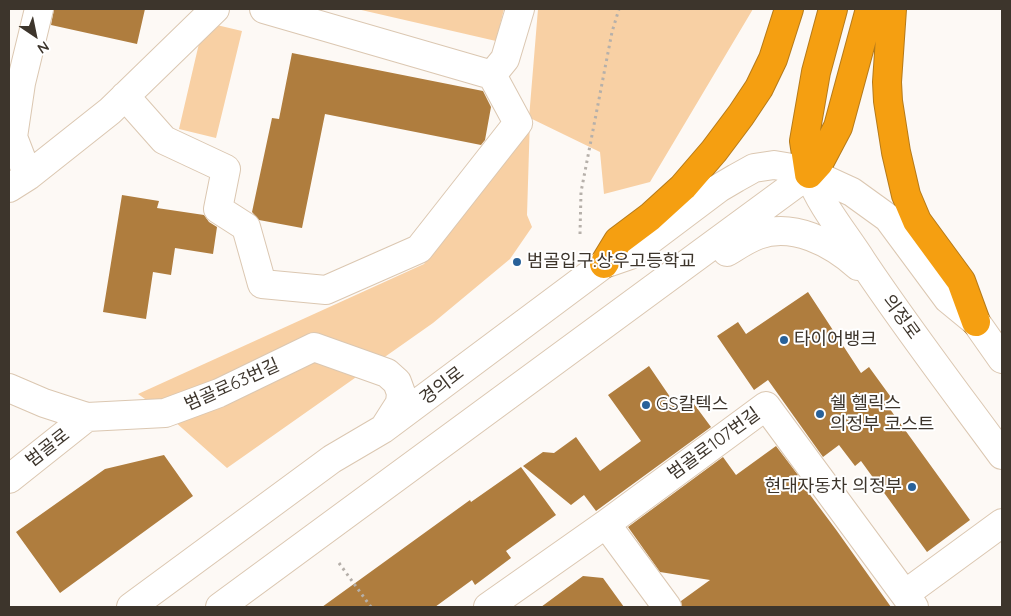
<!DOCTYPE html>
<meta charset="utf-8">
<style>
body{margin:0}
#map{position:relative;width:1011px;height:616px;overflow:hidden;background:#fdf9f5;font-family:Quicksand,sans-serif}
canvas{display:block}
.frame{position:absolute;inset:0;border:10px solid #3d352c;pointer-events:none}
.north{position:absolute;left:10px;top:10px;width:50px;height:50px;-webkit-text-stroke:4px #fff;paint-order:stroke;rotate:146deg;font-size:14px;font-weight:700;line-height:20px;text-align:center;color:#3d352c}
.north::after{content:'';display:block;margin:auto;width:18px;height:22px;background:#3d352c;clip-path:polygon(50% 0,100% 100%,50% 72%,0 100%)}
</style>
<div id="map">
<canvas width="1011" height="616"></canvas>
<div class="frame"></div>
<div class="north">N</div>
</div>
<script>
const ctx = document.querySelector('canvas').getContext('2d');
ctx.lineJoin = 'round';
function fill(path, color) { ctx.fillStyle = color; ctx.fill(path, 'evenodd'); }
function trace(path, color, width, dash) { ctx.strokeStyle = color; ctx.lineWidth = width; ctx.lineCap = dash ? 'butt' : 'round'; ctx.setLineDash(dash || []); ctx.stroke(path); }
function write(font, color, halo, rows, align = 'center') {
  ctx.font = font + ' Quicksand,"Noto Sans KR",sans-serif'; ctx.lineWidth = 4; ctx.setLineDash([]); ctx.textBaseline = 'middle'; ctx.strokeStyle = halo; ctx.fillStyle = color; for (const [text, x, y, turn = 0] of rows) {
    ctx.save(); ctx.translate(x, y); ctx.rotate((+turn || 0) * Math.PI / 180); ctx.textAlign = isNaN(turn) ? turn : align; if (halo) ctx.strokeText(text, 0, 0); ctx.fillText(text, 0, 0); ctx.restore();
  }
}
const green = new Path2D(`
 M357,9H504L496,41Z
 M538,9H753L650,182L604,194L600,152L530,118L527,215L532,227L510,259L433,323L227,468L165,413L138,394L424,264L529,118Z
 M204,22L242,31L216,138L179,129Z`);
const building = new Path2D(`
 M54,9H145L137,44L51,25Z
 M292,53L483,91L491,107L485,140L481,145L325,114L302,228L259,220L252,212L272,118L279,119Z
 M122,195L159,201L157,208L204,215L209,222L217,227L213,254L175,248L171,275L153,272L146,319L103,312Z
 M808,292L861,373L869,367L893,400L887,405L970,520L927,552L861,461L855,466L839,445L823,457L768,380L754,390L717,336L738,322L746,334Z
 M649,366L681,413L694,404L711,427L596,511L584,495L571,505L523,466L543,452L554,453L576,437L600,471L641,441L608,395Z
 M776,446L798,475L796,476L837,531L891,607H682L681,601L710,580L660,572L628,527L723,457L736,475Z
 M164,455L193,496L60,593L16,532L105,469Z
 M521,467L556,515L506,551L511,558L475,585L472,580L435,607H322L470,500L471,502Z
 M583,576L603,578L624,607H541Z`);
const path = new Path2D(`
 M580,234L581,192L612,32L619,9
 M339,563L371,607`);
const minor = new Path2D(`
 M492,75L505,59L520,9
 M125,96L164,140L226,169L218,209L246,227L262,284L326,290L419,249L518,123L492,75L264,9
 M28,176L110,111L215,9
 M9,188L28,176L13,137L21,83L39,9
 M727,252C737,246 747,239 758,235C793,222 832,243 858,266
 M9,388L44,403L87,417L165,413L219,393L314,347L387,373L397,382L401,393L400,403L386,425
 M9,479L87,417
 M606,524L766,406L914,607
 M905,594L1002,523
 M131,607L332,459L383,429L604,264L630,255L719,188L736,178L754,168L774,165L792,168L828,181L852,192L888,218L948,299L976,322L1002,359
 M220,607L809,174C821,206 844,233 862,261C906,327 955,391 1002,455
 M488,607L606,524L667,607`);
const highway = new Path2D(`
 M892,9L887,82L888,101L896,152L906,195L917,221L961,281L976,322
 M809,174L819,163L838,127L870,9
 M809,174L804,141L816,72L833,9
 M604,264L618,241L650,217L683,187L714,151L741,115L759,88L773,59L789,9`);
const markers = [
 [517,262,5,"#286199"],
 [784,340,5,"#286199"],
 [646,405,5,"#286199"],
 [820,414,5,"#286199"],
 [912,487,5,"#286199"]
];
const poiNames = [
 ["범골입구.상우고등학교",527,262],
 ["타이어뱅크",794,340],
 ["쉘 헬릭스",830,404],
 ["의정부 코스트",830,425],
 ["GS칼텍스",656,405],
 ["현대자동차 의정부",902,487,"right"]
];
const streetNames = [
 ["의정로",901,317,54],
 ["범골로63번길",232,385,-24],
 ["경의로",442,386,-37],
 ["범골로107번길",714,444,-36],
 ["범골로",48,448,-38]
];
fill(green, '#f8d0a4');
fill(building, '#af7d3e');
trace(minor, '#dbc7b1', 30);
trace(highway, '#b57a1a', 30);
trace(path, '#b6b0aa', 3, [2.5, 4]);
trace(minor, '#fff', 28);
trace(highway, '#f59f11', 28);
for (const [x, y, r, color] of markers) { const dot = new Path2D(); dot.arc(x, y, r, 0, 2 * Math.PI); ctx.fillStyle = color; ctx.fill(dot); trace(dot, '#fff', 2); }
write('18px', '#3d352c', '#fff', poiNames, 'left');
write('18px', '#3d352c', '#fff', streetNames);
</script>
